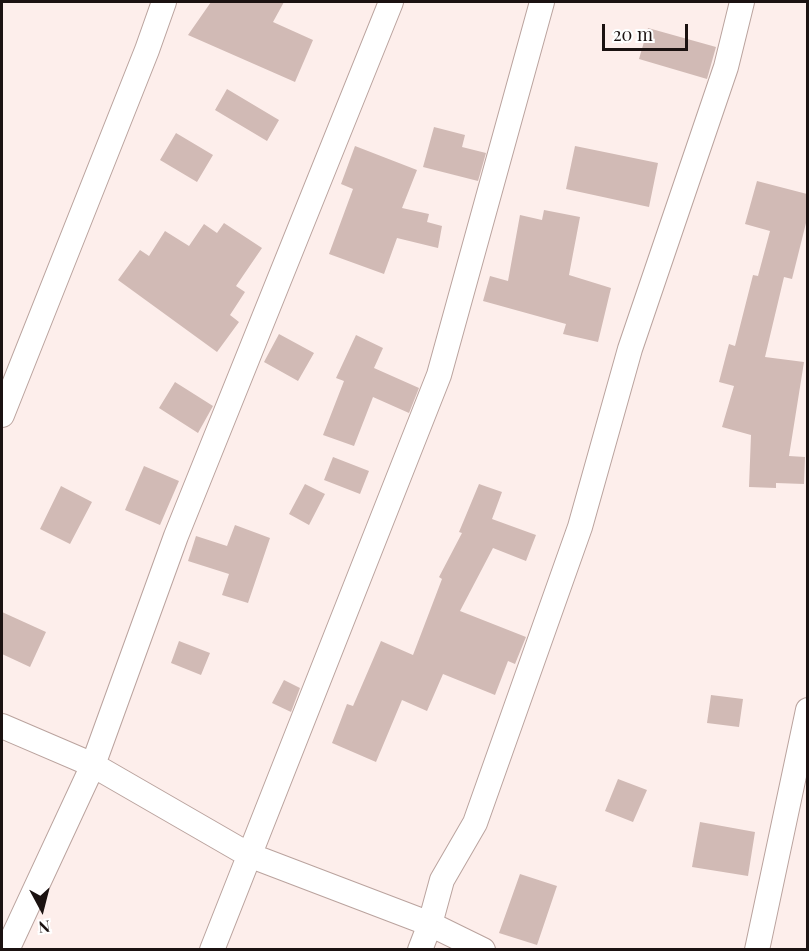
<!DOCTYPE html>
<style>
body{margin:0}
#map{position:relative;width:809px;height:951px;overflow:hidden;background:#fdeeeb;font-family:"Playfair Display",serif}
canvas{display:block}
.frame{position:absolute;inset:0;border:3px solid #1b1211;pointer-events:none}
.north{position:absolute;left:12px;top:879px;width:60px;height:60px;-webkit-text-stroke:4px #fff;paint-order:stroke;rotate:173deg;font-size:16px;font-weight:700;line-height:24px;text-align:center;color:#1b1211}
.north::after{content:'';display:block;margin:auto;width:21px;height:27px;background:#1b1211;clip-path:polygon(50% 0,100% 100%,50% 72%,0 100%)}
.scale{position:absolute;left:602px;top:24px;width:86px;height:27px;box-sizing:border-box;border:3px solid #1b1211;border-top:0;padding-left:8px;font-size:18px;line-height:21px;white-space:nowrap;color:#1b1211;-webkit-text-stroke:4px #fff;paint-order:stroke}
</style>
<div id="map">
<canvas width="809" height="951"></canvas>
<div class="frame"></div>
<div class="north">N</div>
<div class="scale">20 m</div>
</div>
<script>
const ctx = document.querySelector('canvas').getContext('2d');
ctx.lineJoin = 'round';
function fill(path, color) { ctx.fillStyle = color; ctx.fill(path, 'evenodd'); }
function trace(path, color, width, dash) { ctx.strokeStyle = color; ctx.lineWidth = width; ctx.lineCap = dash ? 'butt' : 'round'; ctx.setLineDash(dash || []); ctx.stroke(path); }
const building = new Path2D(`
 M211,2H284L273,22L313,40L295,82L188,35Z
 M648,28L716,47L707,79L639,59Z
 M227,89L279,120L267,141L215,110Z
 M434,127L465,135L462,147L486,153L478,181L423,167Z
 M176,133L213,155L197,182L160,160Z
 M355,146L417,170L402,208L429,214L427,222L442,226L438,248L397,238L384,274L329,254L353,189L341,184Z
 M575,146L658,163L649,207L566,189Z
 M757,181L807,194V219L792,279L784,277L765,357L804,362L789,456L805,457L804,484L776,483V488L749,487L751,435L722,427L734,386L719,382L729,344L735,346L753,275L758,276L770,231L745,224Z
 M544,210L580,217L569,275L611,288L598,342L563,334L566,324L483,301L490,276L508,281L520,215L542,220Z
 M224,223L262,248L236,286L245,292L230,315L239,322L217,352L118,280L140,250L149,256L165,231L189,246L204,224L217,233Z
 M279,334L314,353L298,381L264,362Z
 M356,335L383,348L374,368L419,388L409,413L373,397L354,446L323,435L344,381L336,378Z
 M175,382L213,406L198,433L159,408Z
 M333,457L369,471L360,494L324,480Z
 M144,466L179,481L160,525L125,510Z
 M305,484L325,494L309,525L289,514Z
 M479,484L502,492L492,519L536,535L526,561L493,548L460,611L526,637L515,664L508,661L495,695L443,674L427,711L402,700L376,762L332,743L347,704L353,706L381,641L413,655L442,579L439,577L462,533L459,532Z
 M61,486L92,502L70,544L40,529Z
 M235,525L270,538L248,603L222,595L229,574L188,561L196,536L227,546Z
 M2,612L46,632L30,667L2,654Z
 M179,641L210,653L201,675L171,663Z
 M284,680L300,688L291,712L272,703Z
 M711,695L743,699L739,727L707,723Z
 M618,779L647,790L633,822L605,811Z
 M700,822L755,832L748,876L692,867Z
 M520,874L557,886L537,945L499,933Z`);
const minor = new Path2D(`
 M2,415L147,50L164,2
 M2,726L93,765L249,855L430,924L483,950
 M7,950L93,765L176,536L391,2
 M212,950L439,375L542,2
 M420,950L430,924L442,880L475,823L580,527L630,349L726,67L742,2
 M757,950L808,710`);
fill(building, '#d1bab5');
trace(minor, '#baa39e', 26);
trace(minor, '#fff', 24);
</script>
